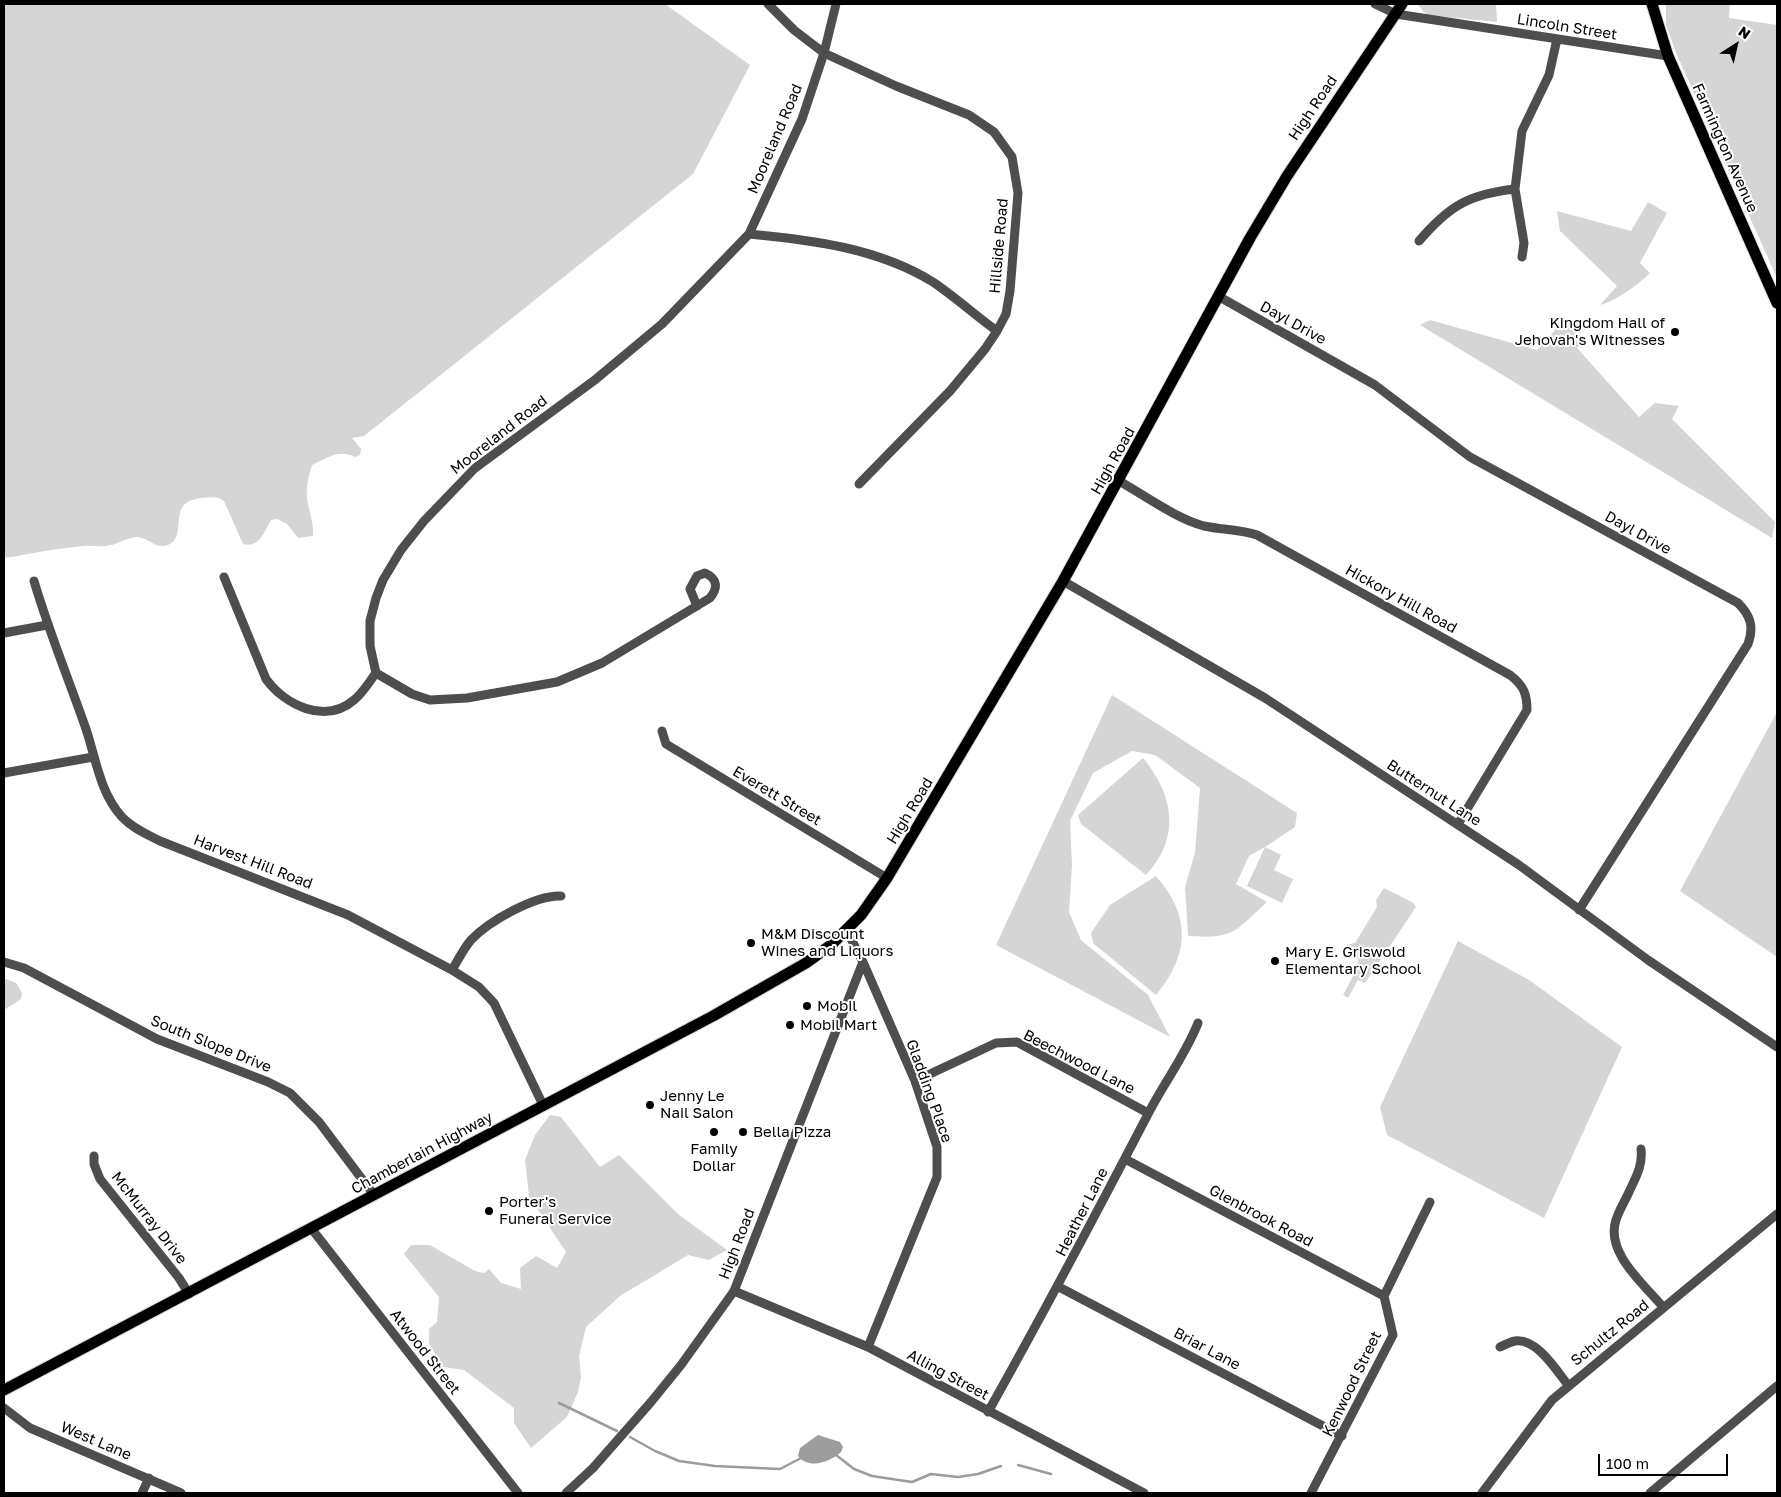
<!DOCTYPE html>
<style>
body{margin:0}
#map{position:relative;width:1781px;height:1497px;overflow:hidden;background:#fff;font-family:"Golos Text",sans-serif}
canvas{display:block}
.frame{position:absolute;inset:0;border:5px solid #000;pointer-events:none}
.north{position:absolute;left:1711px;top:20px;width:50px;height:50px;-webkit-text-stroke:4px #fff;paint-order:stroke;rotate:35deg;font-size:14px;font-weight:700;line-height:20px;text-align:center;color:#000}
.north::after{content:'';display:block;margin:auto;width:18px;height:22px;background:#000;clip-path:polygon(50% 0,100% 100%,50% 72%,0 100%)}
.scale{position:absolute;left:1598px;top:1454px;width:130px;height:22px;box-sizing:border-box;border:2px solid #000;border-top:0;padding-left:6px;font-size:15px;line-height:18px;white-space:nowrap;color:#000;-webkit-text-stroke:4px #fff;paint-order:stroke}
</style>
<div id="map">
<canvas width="1781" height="1497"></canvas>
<div class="frame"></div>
<div class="north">N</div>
<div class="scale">100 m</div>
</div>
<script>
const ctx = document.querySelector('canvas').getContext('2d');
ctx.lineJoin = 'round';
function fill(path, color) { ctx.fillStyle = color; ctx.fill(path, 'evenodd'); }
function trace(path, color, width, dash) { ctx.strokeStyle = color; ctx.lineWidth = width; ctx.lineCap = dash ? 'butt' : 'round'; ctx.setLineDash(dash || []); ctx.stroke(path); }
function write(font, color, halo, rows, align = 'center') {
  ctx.font = font + ' "Golos Text",sans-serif'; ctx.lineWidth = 4; ctx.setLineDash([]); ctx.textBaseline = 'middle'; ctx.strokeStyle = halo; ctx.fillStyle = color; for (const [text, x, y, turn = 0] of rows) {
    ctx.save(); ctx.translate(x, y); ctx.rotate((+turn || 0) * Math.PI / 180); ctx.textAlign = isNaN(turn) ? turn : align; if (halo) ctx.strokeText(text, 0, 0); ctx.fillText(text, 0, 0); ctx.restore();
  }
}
const green = new Path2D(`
 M4,4H665L750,65L693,174L364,436L352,438L361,449L360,455L355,457C338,449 328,458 312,465C308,478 305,491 308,504C310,515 314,525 313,536L298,538L287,524L277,519L271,520C264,532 260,548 243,544L224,501C217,496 210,497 202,498C164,501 190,536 168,545C155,550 148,536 136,537C125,538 117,545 107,546C99,547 91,545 84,546C57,548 30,554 4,558Z
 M1417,4H1496L1497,22L1427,15Z
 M1730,4L1729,18L1777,25V278L1677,55L1666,25V4Z
 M1648,202L1667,213L1640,263L1650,273C1638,285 1616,301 1600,305L1617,286L1560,231L1557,211L1631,231Z
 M1430,320L1537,350L1562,322L1586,340L1577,348L1639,417L1655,403L1679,406L1672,419L1775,522L1772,538L1420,325Z
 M1112,695L1297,813L1295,827L1265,847L1281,855L1274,870L1293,879L1282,903L1247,886L1265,847L1249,856L1236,884L1267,902C1234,932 1235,939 1188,936L1185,887L1195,853L1200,788L1155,755L1132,751L1093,773L1070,821L1072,865L1069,912L1081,940L1148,995L1170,1037L996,945Z
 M1777,712V957L1680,891Z
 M1143,758C1174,795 1181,838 1146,875L1081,824L1078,815Z
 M1156,876C1191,916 1190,954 1156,995L1093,943L1091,933L1110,905Z
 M1384,888L1412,902L1416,907L1365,983L1358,980L1348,998L1343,995L1358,967V959L1353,955L1343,956L1350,944L1355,943L1377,907L1376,900Z
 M1458,941L1529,980L1622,1047L1544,1218L1387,1135L1380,1107Z
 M4,978L16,983L22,993L21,999L4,1010Z
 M550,1115L561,1117L600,1167L619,1155L678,1214L727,1250L709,1260L688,1255L620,1296L586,1327L579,1356L581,1377L578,1392L567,1417L531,1448L514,1423V1408L464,1370L443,1367L429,1344V1329L437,1322L439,1297L404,1254L411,1245H430L475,1271L484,1273L489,1269L501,1283L521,1289L520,1268L536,1256L557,1268L566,1252L529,1196L525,1160L535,1135Z`);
const water = new Path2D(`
 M818,1435L840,1442L843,1447L841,1452C830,1462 809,1470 798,1456L800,1448Z`);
const stream = new Path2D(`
 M559,1403L617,1431
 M630,1437L655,1451L679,1461L715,1466L780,1469L803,1457
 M836,1455L854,1469L872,1476L912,1482L931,1474L958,1477L978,1474L1001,1466
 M1018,1465L1051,1474`);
const minor = new Path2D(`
 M768,4L794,30L824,53L896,86L969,115L994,132L1012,157L1018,193L1010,291L1006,314L997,331L985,349L950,391L859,484
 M1375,4L1396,14L1668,56
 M749,234C812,240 878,248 933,282C955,297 975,315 997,331
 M1419,241C1449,206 1469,194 1515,189
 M1522,257L1524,243L1515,189L1522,131L1549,75L1557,39
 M1218,296L1375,385L1470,457L1738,603C1751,616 1754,627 1748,644L1579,910
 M1119,481C1146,496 1175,518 1204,526C1222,530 1240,529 1257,535L1510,675C1523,685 1527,693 1527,710L1458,824
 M224,577L266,679C285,705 325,725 354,700C363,693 369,682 376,673
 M34,581C49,632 69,680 86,729C96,759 100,793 122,817C132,828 147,834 160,841L348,915L452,970L479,987L494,1003L543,1105
 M1063,581L1265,698L1519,865L1648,960L1777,1047
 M697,606L690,589L697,576L705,573C718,579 718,588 710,598L602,663L557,682L467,698L430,700L412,694L376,673L370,646V621L376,598L383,580L401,550L424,521L475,468L596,379L662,324L749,234L802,119L824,53L836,4
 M4,633L47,625
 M662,731L666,744L887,878
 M4,773L93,757
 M847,931L863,962L915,1081L937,1147V1177L868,1347
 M4,962L24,968L157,1039L268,1082L290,1093L319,1122L374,1195
 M452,970C458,960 464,948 471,940C489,921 535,895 561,896
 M915,1081L996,1043L1017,1042L1148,1113
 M1641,1149C1643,1165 1636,1177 1629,1192C1625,1201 1619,1210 1616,1220C1605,1253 1645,1285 1663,1307
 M94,1156V1164L100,1179L179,1278L189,1294
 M1125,1159L1384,1296
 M311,1228L518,1493
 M1059,1287L1342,1436
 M734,1291L868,1347L1144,1493
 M1500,1347C1504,1345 1510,1342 1515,1341C1537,1338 1556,1370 1568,1385
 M4,1408L30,1428L181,1493
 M988,1412C1043,1314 1095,1216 1147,1116C1163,1084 1185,1056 1198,1023
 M142,1493L149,1478
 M566,1493L593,1468L651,1402L681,1365L734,1291L863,962
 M1311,1493L1393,1335L1384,1296L1430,1202
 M1482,1493L1552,1400L1777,1214
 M1650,1493L1777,1386`);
const major = new Path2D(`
 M1652,4L1668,56L1777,303
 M4,1390L713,1016L806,963L831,945L861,915L887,878L1063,581L1250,238L1287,176L1402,4`);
const markers = [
 [1675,332,5,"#000"],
 [751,943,5,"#000"],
 [1275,961,5,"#000"],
 [807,1006,5,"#000"],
 [790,1025,5,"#000"],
 [650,1105,5,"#000"],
 [714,1132,5,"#000"],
 [743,1132,5,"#000"],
 [489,1211,5,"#000"]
];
const streetNames = [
 ["Lincoln Street",1567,27,9],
 ["High Road",1313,108,-56],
 ["Mooreland Road",775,139,-67],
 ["Farmington Avenue",1725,148,66],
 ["Hillside Road",999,246,-85],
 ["Dayl Drive",1293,323,29],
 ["Mooreland Road",499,435,-38],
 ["High Road",1113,461,-61],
 ["Dayl Drive",1638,533,29],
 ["Hickory Hill Road",1401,599,29],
 ["Butternut Lane",1434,793,33],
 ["Everett Street",777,796,31],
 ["High Road",910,811,-59],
 ["Harvest Hill Road",253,862,21],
 ["South Slope Drive",211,1044,22],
 ["Beechwood Lane",1079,1062,27],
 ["Gladding Place",929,1091,70],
 ["Chamberlain Highway",422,1153,-28],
 ["Heather Lane",1082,1212,-63],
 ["Glenbrook Road",1261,1216,28],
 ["McMurray Drive",149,1218,52],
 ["High Road",737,1244,-69],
 ["Schultz Road",1610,1333,-39],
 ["Briar Lane",1207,1349,28],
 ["Atwood Street",425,1352,52],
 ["Alling Street",948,1375,28],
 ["Kenwood Street",1352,1384,-64],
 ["West Lane",96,1441,23]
];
const poiNames = [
 ["Kingdom Hall of",1665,323,"right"],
 ["Jehovah's Witnesses",1665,340,"right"],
 ["M&M Discount",761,934],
 ["Wines and Liquors",761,951],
 ["Mary E. Griswold",1285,952],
 ["Elementary School",1285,969],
 ["Mobil",817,1006],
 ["Mobil Mart",800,1025],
 ["Jenny Le",660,1096],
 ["Nail Salon",660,1113],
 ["Bella Pizza",753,1132],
 ["Family",714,1149,"center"],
 ["Dollar",714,1166,"center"],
 ["Porter's",499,1202],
 ["Funeral Service",499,1219]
];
fill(green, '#d5d5d5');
fill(water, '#9c9c9c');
trace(stream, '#9c9c9c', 2.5);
trace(major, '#dbdbdb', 13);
trace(minor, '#4e4e4e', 9);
trace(major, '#000', 11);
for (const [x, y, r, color] of markers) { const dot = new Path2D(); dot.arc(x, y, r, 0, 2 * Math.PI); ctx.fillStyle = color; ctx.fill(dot); trace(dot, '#fff', 2); }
write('15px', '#000', '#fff', streetNames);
write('15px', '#000', '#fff', poiNames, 'left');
</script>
